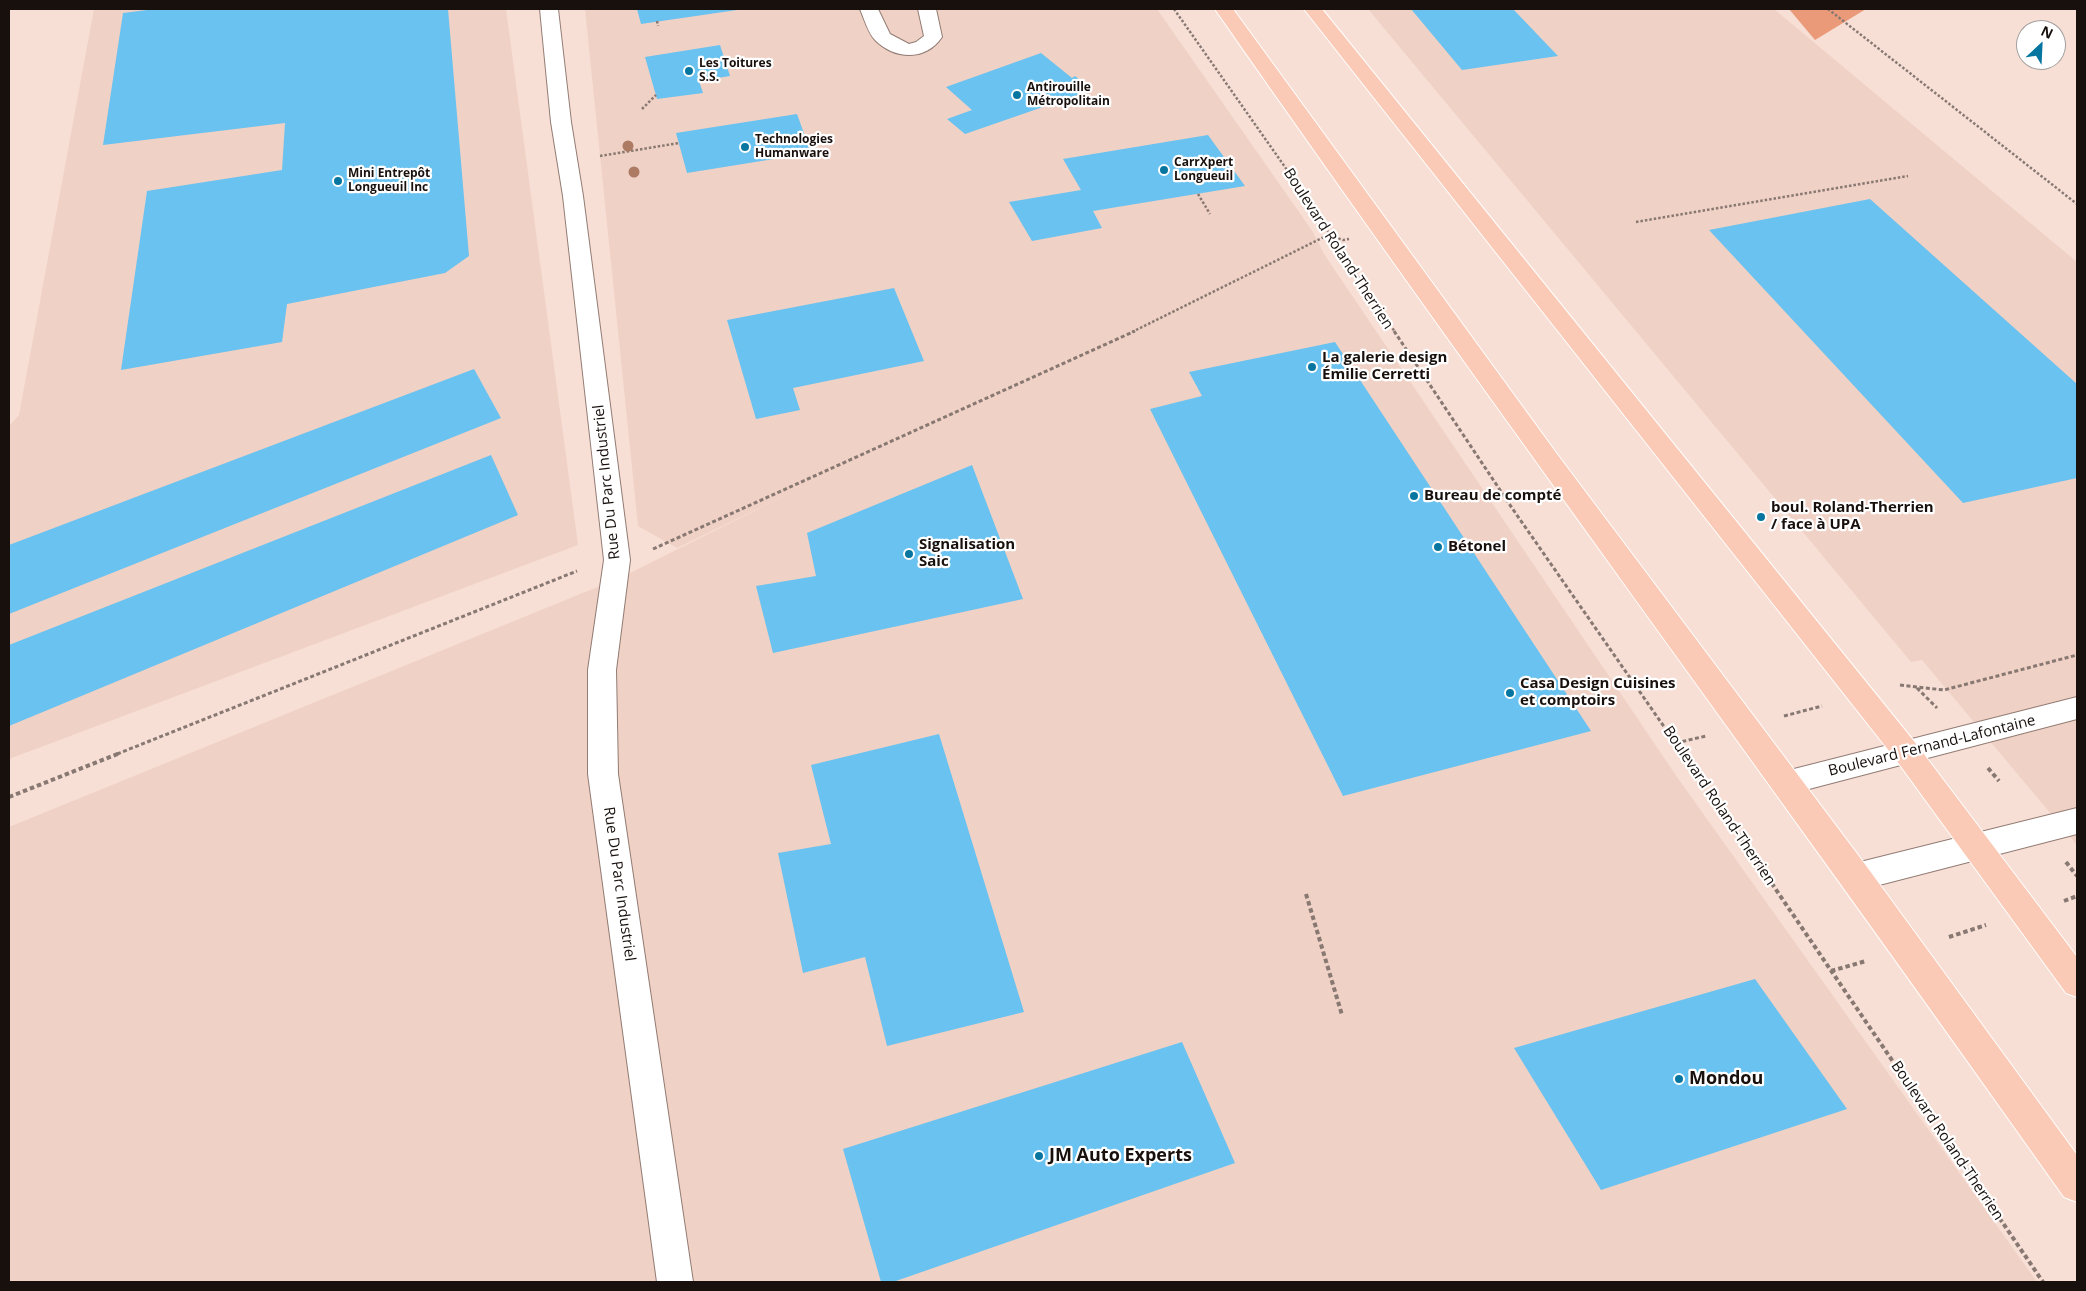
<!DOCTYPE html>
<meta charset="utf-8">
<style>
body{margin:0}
#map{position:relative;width:2086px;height:1291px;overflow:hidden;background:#f7dfd6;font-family:"Open Sans",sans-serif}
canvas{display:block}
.frame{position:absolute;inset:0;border:10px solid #18100d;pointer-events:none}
.north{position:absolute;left:2016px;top:20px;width:50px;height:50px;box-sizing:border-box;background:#fff;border:1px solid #a39f9e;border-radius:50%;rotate:25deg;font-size:14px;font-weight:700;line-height:20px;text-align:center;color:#18100d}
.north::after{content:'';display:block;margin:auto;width:18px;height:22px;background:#0675a0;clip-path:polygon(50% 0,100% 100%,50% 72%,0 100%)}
</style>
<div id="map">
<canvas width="2086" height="1291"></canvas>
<div class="frame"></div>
<div class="north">N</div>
</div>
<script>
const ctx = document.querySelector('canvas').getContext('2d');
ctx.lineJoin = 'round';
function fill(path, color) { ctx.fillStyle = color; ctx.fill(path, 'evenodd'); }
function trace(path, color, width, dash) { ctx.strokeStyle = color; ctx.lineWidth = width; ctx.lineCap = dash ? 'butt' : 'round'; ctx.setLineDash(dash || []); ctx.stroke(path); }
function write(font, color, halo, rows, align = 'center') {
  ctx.font = font + ' "Open Sans",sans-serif'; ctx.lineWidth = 4.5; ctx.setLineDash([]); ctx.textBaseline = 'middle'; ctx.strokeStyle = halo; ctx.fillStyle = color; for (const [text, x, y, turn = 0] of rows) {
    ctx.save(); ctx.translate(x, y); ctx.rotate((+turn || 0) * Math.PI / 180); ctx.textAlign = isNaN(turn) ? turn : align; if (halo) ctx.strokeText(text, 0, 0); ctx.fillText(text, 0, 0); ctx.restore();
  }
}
const built = new Path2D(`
 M94,9H506L578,545L9,759V426L19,415Z
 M585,9H1157L1313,232L1324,254L1677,777L2037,1282H9V827L622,577L794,491L677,548L638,526Z
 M1368,9H1774L2077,262V845L1922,660L1911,662Z`);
const forest = new Path2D(`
 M1789,9H1866L1815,40Z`);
const building = new Path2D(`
 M155,9H448L469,256L445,273L287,304L282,342L121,370L147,191L282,170L285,123L103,145L123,13Z
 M637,9H737V10L641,24Z
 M1411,9H1513L1558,56L1462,70Z
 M720,45L730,76L699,81L703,93L657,99L645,57Z
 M1041,53L1072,78L1075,76L1092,90L965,134L947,119L972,110L946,87Z
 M797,114L811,153L687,173L676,133Z
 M1208,135L1245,186L1093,211L1102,228L1032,241L1009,202L1081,190L1063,159Z
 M1870,199L2077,384V478L1963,503L1709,230Z
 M894,288L924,361L793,388L800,410L756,419L727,320Z
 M1335,342L1591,731L1343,796L1150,409L1202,396L1189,372Z
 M474,369L501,418L9,614V545Z
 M491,455L518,515L9,726V645Z
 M972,465L1023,599L773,653L756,586L816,576L807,533Z
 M939,734L1024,1012L887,1046L865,957L803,973L778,853L831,844L811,765Z
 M1755,979L1847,1109L1601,1190L1514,1048Z
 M1182,1042L1235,1163L893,1282H881L843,1149Z`);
const pathFar2 = new Path2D(`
 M1174,9L1285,167L1395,332
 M1828,9L2077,204
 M657,21L658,26
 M642,109L656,95
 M600,156L679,143
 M1198,194L1210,214
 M1636,222L1908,176
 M1132,332L1328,235L1343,240L1349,239`);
const pathFar1 = new Path2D(`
 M1394,331L1512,508L1683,754
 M653,549L1135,331
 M1900,685L1944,690L2077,655
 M1917,688L1937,708
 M1784,716L1822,706
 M1676,743L1706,736
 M117,754L577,571`);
const path = new Path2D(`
 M1683,753L2043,1282
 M1988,768L1999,781
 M9,797L120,753
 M2066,862L2077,876
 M1306,894L1342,1015
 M2064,901L2077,896
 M1949,937L1986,925
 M1831,971L1866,961`);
const minor = new Path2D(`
 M540,9H558L571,122L583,196L630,560L616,670L618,774L693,1282H657L588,774V670L604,560L563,196L551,122Z
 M860,9H878L890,34L909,44L916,42L924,36L918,9H936L942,37C926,61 895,60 875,40C868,33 864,18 860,9Z
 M2077,697V719L1786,795L1776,792L1771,783L1776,774L1786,771Z
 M2077,808V834L1856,891L1845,887L1841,877L1845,867L1856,863Z`);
const major = new Path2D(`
 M1215,9H1233L1557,454L1867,867L2077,1155V1202L2064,1197C1783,799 1493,408 1215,9Z
 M1304,9H1322L1917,745L2077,957V997L2066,993L1897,761Z`);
const trees = [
 [628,146],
 [634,172]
];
const markers = [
 [689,71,5,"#0675a0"],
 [1017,95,5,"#0675a0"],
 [745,147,5,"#0675a0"],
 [1164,170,5,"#0675a0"],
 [338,181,5,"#0675a0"],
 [1312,367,5,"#0675a0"],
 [1414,496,5,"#0675a0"],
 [1761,517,5,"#0675a0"],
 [1438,547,5,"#0675a0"],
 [909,554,5,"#0675a0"],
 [1510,693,5,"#0675a0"],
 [1679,1079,5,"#0675a0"],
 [1039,1156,5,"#0675a0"]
];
const farPoinames = [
 ["Les Toitures",699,64],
 ["S.S.",699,78],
 ["Antirouille",1027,88],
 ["Métropolitain",1027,102],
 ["Technologies",755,140],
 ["Humanware",755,154],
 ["CarrXpert",1174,163],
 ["Longueuil",1174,177],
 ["Mini Entrepôt",348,174],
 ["Longueuil Inc",348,188]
];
const streetNames = [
 ["Boulevard Roland-Therrien",1338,249,57],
 ["Rue Du Parc Industriel",607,482,-96],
 ["Boulevard Fernand-Lafontaine",1932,746,-14],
 ["Boulevard Roland-Therrien",1719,806,56],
 ["Rue Du Parc Industriel",619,884,82],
 ["Boulevard Roland-Therrien",1947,1141,56]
];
const poiNames = [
 ["La galerie design",1322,358],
 ["Émilie Cerretti",1322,375],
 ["Bureau de compté",1424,496],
 ["boul. Roland-Therrien",1771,508],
 ["/ face à UPA",1771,525],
 ["Signalisation",919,545],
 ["Saic",919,562],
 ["Bétonel",1448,547],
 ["Casa Design Cuisines",1520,684],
 ["et comptoirs",1520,701]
];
const nearPoinames = [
 ["Mondou",1689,1079],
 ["JM Auto Experts",1049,1156]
];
fill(built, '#f0d1c5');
fill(forest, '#ea9979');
fill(building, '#69c2ef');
trace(minor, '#927c74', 2);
trace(major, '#fff', 2);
trace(pathFar2, '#887872', 2.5, [2.5, 2]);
trace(pathFar1, '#887872', 3, [4, 2.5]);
trace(path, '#887872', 4, [4.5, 3]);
fill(minor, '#fff');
fill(major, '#fbcab6');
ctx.fillStyle = '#ad7b64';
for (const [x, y] of trees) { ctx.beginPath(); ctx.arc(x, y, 5.5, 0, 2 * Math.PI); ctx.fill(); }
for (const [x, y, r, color] of markers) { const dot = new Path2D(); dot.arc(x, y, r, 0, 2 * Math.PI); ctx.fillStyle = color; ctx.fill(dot); trace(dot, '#fff', 2); }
write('bold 12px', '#18100d', '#fff', farPoinames, 'left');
write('15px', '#18100d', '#fff', streetNames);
write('bold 15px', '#18100d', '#fff', poiNames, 'left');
write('bold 18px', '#18100d', '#fff', nearPoinames, 'left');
</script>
